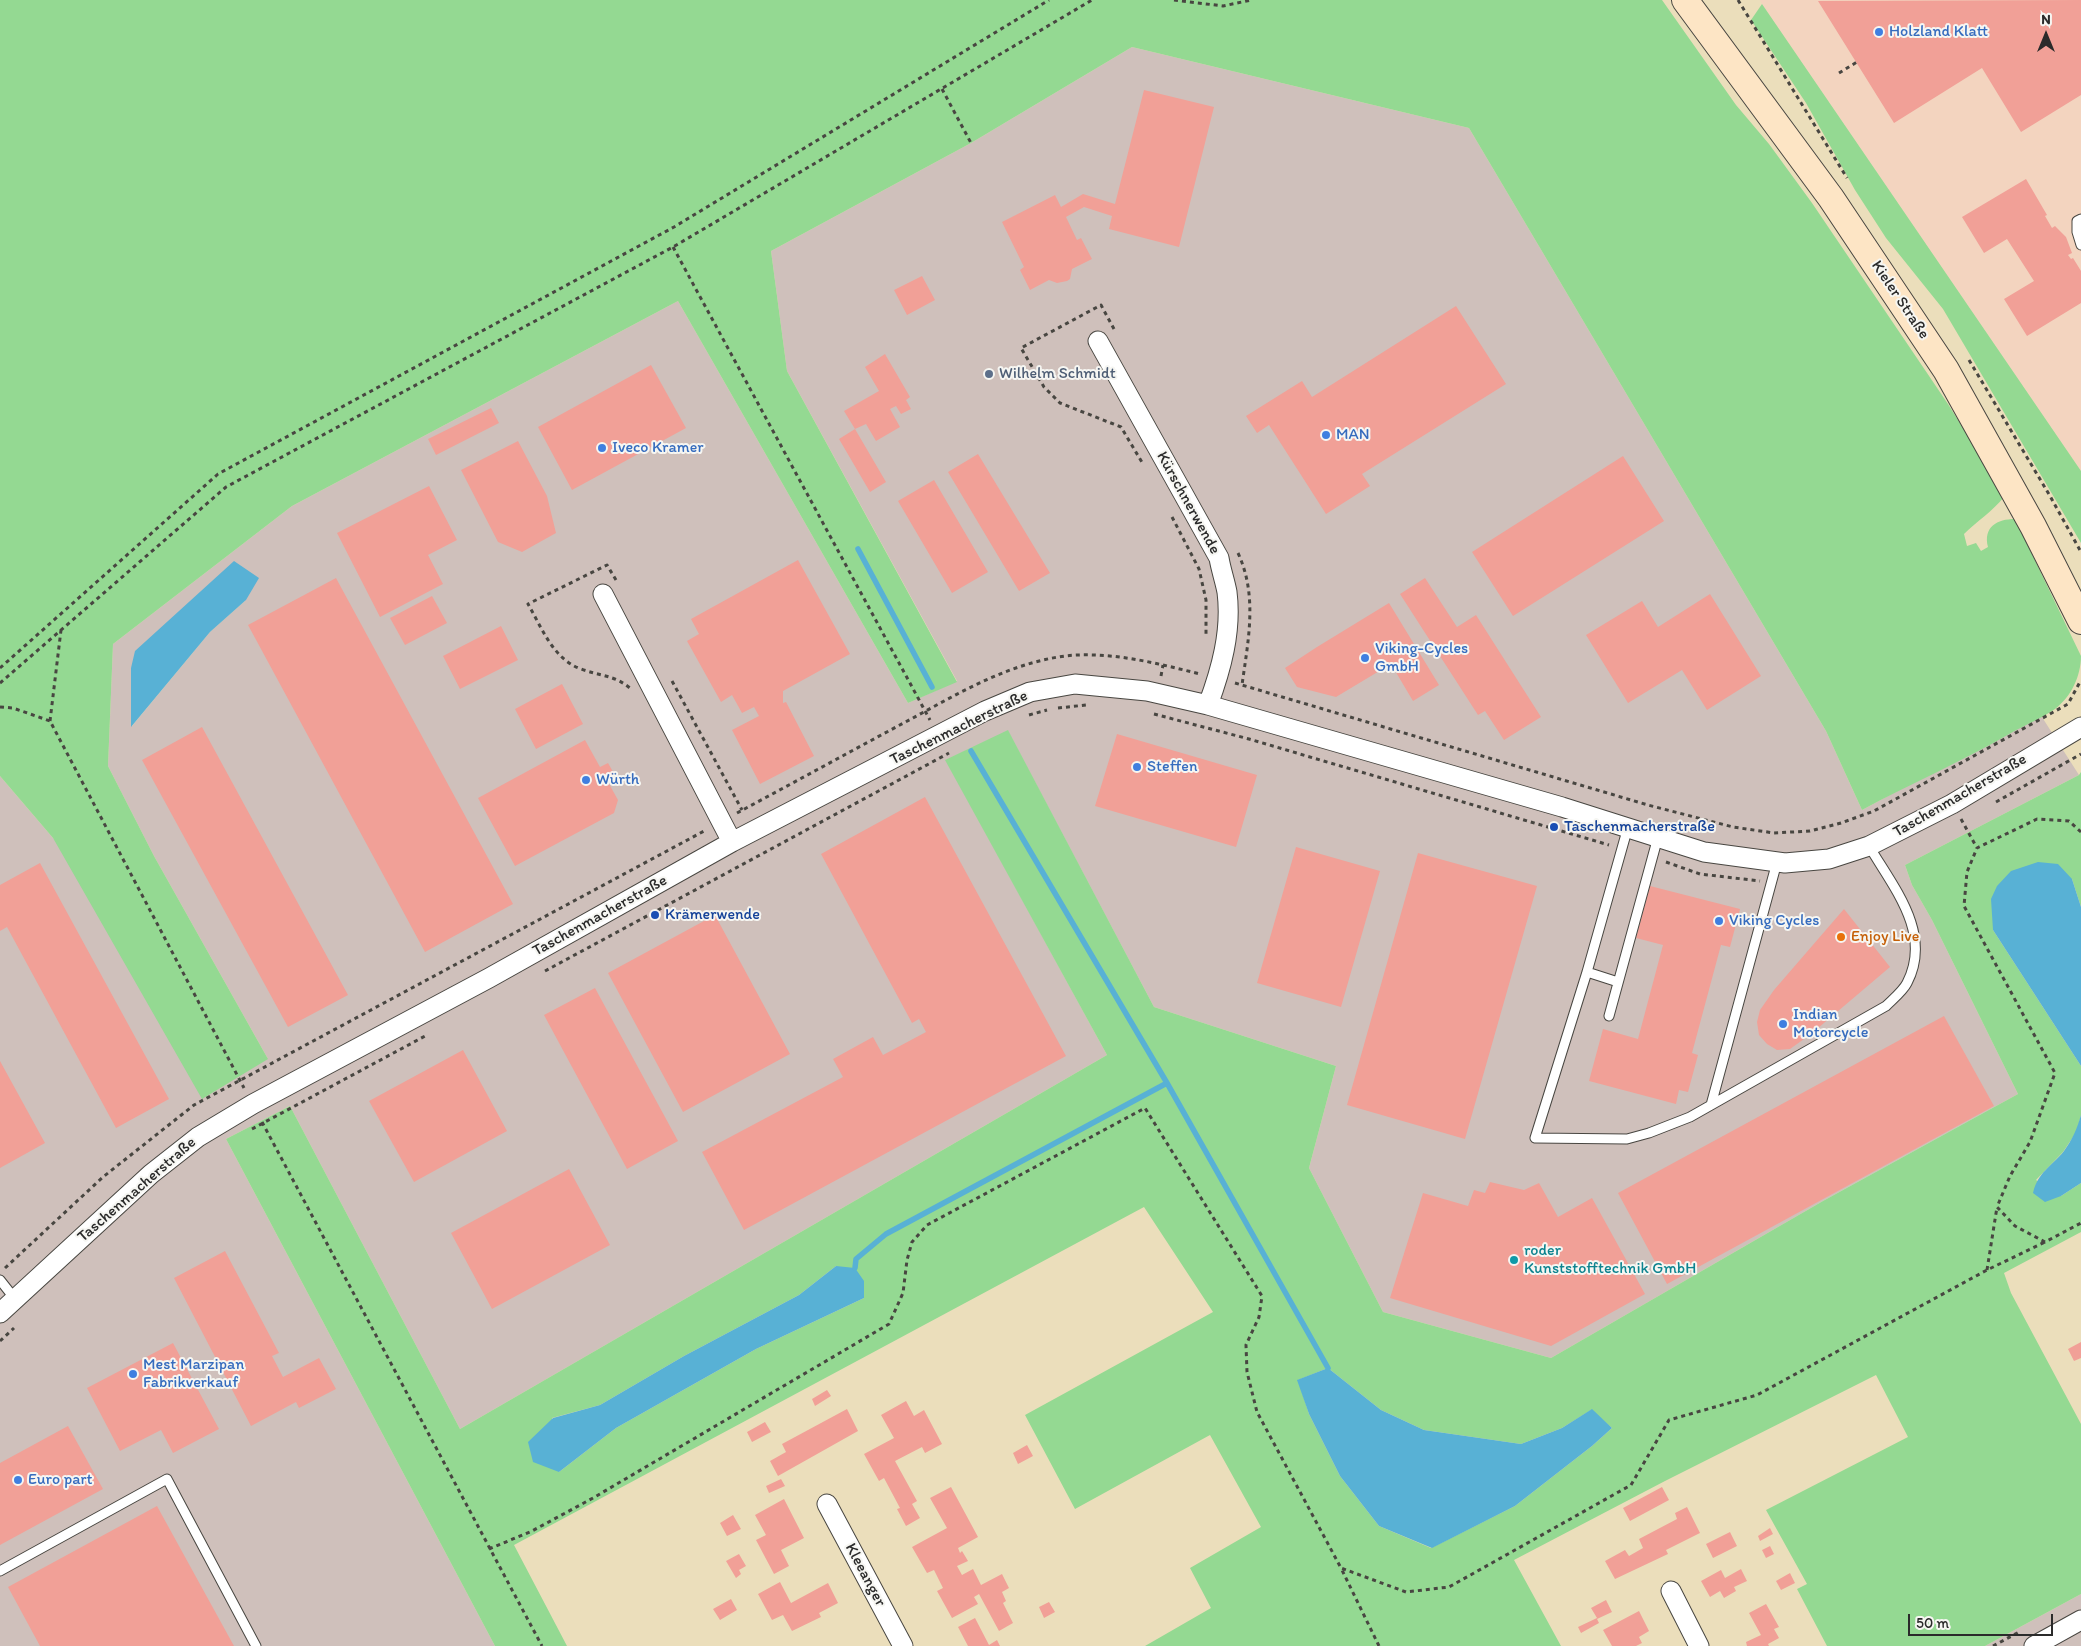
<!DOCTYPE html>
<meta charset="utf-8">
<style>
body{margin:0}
#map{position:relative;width:2081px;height:1646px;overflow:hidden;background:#ebdebb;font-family:Itim,sans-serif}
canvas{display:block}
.north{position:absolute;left:2021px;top:10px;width:50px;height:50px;-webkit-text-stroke:4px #f6f6f2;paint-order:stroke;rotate:0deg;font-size:14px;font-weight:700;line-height:20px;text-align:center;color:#2b2b2b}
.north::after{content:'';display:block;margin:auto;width:18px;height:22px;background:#2b2b2b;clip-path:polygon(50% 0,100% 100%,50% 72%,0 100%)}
.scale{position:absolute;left:1908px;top:1614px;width:145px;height:22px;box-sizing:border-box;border:2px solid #2b2b2b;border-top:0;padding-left:6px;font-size:15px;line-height:18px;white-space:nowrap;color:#2b2b2b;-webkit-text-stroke:4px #f6f6f2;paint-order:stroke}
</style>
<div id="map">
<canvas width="2081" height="1646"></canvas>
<div class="north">N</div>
<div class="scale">50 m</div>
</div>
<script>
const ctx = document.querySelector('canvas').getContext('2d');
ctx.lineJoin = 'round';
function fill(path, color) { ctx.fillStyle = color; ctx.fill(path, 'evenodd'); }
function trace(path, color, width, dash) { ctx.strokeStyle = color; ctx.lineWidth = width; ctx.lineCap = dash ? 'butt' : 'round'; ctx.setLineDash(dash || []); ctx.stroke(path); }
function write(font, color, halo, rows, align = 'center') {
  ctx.font = font + ' Itim,sans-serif'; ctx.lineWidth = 4; ctx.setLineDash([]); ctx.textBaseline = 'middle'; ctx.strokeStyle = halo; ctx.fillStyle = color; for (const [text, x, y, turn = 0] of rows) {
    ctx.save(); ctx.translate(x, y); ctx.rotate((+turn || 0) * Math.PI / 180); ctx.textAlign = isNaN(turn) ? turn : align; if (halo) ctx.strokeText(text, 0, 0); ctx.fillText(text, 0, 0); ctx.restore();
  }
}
const built = new Path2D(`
 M1760,0H2081V471L1762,4Z`);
const industrial = new Path2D(`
 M1132,47L1469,128L1826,731L1862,810L2040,714L2079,775L1905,865L1912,885L1932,920L2018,1094L1823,1201L1551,1358L1383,1312L1309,1168L1336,1066L1154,1007L1008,731L946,760L1107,1055L460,1429L290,1106L226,1139L495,1646H0V776L53,838L268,1059L154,856L108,766L113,644L292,506L678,301L908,703L957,681L787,371L771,251L971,143ZM246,600L210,632L132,726L131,668Z
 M2081,1594V1646H1985Z`);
const green = new Path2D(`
 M0,0H1662L1736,105L1769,144L1812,203L1948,404L1991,473L2004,497C1993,511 1977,521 1964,534L1967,546L1976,543L1981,551L1988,547C1983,527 1997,519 2015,519L2081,656C2081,676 2071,697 2055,709C2042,718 2025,725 2011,733C1963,761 1912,783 1862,810L1826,731L1469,128L1132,47L971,143L771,251L787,371L957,682L908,703L678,301L292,506L113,644L108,766L154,856L268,1059L202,1099L53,838L0,776Z
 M1762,4L2081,471V543L1943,309L1886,238L1855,190L1806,103L1751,20Z
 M1008,730L1154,1007L1336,1066L1309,1168L1383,1312L1551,1358L1823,1201L2018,1094L1932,920L1912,885L1905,865L2079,775L2081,772V907L2072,879L1993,930L2081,1066V1115L2077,1131L2063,1152L2036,1180L2061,1196L2081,1183V1232L2004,1273L2011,1293L2081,1424V1594L1985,1646H1827L1797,1589L1807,1584L1766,1510L1908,1437L1876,1375L1665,1481L1514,1560L1561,1646H1145L1211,1608L1190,1568L1261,1527L1210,1435L1075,1509L1025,1415L1213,1312L1144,1207L514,1545L567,1646H495L226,1139L290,1106L460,1429L1107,1055L945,760ZM836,1266L864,1298L756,1349L616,1428L559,1472L552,1418L600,1405L684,1356L799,1295ZM1328,1368L1381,1410L1424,1430L1521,1444L1562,1428L1591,1410L1612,1428L1592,1446L1515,1506L1431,1548L1379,1526L1340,1476L1309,1414L1298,1380Z`);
const water = new Path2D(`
 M234,561L259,578L246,600L210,632L131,727V668L135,651Z
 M2038,862L2058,864L2072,879L2081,907V1066L1993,930L1991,899L1997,886L2011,871Z
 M2081,1115V1183L2061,1196L2045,1202L2033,1193C2038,1172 2051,1167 2064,1151C2072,1140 2077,1129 2081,1115Z
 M836,1266L855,1268L864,1281V1298L756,1349L616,1428L559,1472L533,1462L528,1442L553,1418L600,1405L684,1356L799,1295Z
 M1328,1368L1381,1410L1424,1430L1521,1444L1562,1428L1592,1409L1612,1428L1592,1446L1515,1506L1432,1548L1379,1526L1340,1476L1309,1414L1297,1380Z`);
const stream = new Path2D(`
 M858,549L932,687
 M971,751L1167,1083L1328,1368
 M855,1268L856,1259L886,1234L1167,1083`);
const building = new Path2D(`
 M2081,0V95L2021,132L1982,68L1894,123L1818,1Z
 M1144,90L1214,107L1179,247L1109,229L1112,216L1084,207L1066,217L1077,240L1081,238L1092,259L1072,269L1070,279L1067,281L1057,283L1049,280L1030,290L1020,270L1024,267L1002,222L1055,195L1061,207L1083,194L1115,204Z
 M2026,179L2047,215L2045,216L2052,228L2055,226L2066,237L2072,253L2068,255L2071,259L2073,258L2081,271V303L2027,336L2004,299L2034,281L2007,239L1984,253L1962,217Z
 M922,276L935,300L907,315L894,290Z
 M1456,306L1506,384L1362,474L1370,486L1326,514L1269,425L1257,433L1246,416L1302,381L1312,397Z
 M885,354L910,397L906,400L911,409L901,414L896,406L890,409L900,427L876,441L866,424L855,429L844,411L879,391L865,367Z
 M651,365L686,428L572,490L538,427Z
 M491,408L499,423L436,455L428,439Z
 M855,429L886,482L870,492L839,439Z
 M518,441L547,496L556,533L522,552L498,542L461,470Z
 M978,454L1050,573L1019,591L948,472Z
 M1623,456L1664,521L1513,616L1472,552Z
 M934,480L988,572L952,593L898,501Z
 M429,486L457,540L428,555L443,584L380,617L337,533Z
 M798,560L850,654L783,691V703L786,702L814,756L760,784L732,730L759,716L754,707L742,713L732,695L721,702L687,641L699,634L691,619Z
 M336,578L513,904L425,952L248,625Z
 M1425,578L1457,627L1476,615L1541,717L1504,740L1485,711L1478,715L1400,594Z
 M1710,594L1761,676L1707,710L1682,670L1628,703L1586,635L1642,601L1658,627Z
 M432,596L447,623L405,645L390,618Z
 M1389,603L1439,685L1413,701L1391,664L1336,697L1297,687L1285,668L1317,647Z
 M501,626L518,660L460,689L443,656Z
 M562,684L583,724L536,749L515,709Z
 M202,727L348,995L288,1027L142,760Z
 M1117,734L1257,775L1236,847L1095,806Z
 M585,740L600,767L608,763L616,777L608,782L618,800L614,813L515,866L478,798Z
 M925,797L1066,1056L744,1230L702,1152L843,1077L833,1059L873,1037L883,1055L926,1032L919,1019L912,1023L821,854Z
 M1296,847L1380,871L1341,1007L1257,983Z
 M1418,853L1537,886L1465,1139L1347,1105Z
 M40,863L169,1099L116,1128L7,927L0,931V885Z
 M1650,886L1740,909L1730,947L1721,945L1692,1053L1698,1055L1688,1092L1679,1090L1676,1104L1589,1081L1603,1029L1638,1039L1663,945L1636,938Z
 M1844,909L1890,967L1811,1034L1790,1049L1777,1050L1767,1044L1759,1035L1757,1022L1760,1010L1774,990Z
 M715,915L790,1054L683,1112L608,973Z
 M595,988L678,1141L627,1169L544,1015Z
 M1944,1016L1994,1106L1667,1284L1618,1193Z
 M463,1050L507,1131L414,1182L369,1101Z
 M0,1061L45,1143L0,1168Z
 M569,1169L610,1245L492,1309L451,1233Z
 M1490,1182L1524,1190L1539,1183L1558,1217L1592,1198L1645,1294L1551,1346L1390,1298L1423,1193L1468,1206L1474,1190L1485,1193Z
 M225,1251L279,1353L272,1356L283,1377L319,1358L336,1389L299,1408L296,1402L251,1426L174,1278Z
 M2081,1342V1358L2074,1361L2068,1349Z
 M173,1343L219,1429L173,1453L161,1430L120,1451L87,1388Z
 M827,1390L831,1396L815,1406L812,1399Z
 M906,1401L914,1416L924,1410L942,1444L925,1453L922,1447L895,1461L917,1501L912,1504L920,1518L906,1526L897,1509L900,1508L884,1478L879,1481L864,1454L894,1438L881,1415Z
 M847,1409L858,1431L778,1476L770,1461L786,1452L782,1444Z
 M765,1422L771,1432L752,1442L747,1432Z
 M68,1426L103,1489L0,1545V1463Z
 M1027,1445L1033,1456L1018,1464L1013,1453Z
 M781,1479L785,1486L769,1493L766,1486Z
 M951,1487L978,1537L958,1548L960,1553L962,1551L968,1561L957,1566L962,1575L973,1569L981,1585L1002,1574L1009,1588L1002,1592L1006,1601L1003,1603L1013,1623L999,1631L979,1594L974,1597L978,1604L952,1618L937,1591L943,1588L934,1570L927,1573L912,1547L947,1528L930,1498Z
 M1662,1487L1669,1500L1630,1521L1623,1508Z
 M784,1499L804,1538L781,1550L789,1566L774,1574L756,1540L766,1535L755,1515Z
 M157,1506L234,1646H40L8,1587Z
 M1687,1507L1700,1533L1666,1550L1668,1554L1615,1579L1605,1561L1625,1550L1629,1556L1643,1548L1639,1539L1677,1519L1675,1513Z
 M733,1515L741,1529L727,1536L720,1523Z
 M1770,1528L1773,1534L1760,1541L1758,1536Z
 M1730,1532L1737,1546L1713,1558L1706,1544Z
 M1770,1546L1774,1554L1766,1558L1762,1550Z
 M739,1554L746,1566L739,1570L741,1574L736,1578L726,1561Z
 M1741,1569L1747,1581L1734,1587L1736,1591L1724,1598L1720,1591L1710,1597L1701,1581L1721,1570L1725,1578Z
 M1790,1573L1795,1583L1781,1590L1776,1581Z
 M780,1582L791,1603L828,1583L838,1603L819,1613L821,1617L792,1631L783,1615L772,1620L758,1594Z
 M731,1599L737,1610L720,1620L713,1609Z
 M1606,1600L1612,1612L1597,1619L1599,1623L1581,1633L1578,1627L1597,1618L1591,1608Z
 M1049,1602L1055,1612L1044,1618L1039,1607Z
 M1766,1604L1779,1627L1774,1629L1779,1638L1768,1644L1769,1646H1747L1746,1642L1761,1635L1749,1613Z
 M1639,1611L1649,1631L1639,1637L1642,1643L1636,1646H1612L1603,1630Z
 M975,1618L989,1645L997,1640L1000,1646H968L958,1627Z`);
const path = new Path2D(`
 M1174,0L1223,6L1251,0
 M1738,0L1847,178
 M1839,73L1857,62
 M942,89L971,143
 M673,247L930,720
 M1114,329L1101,305L1021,348L1044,387L1060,403L1121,427L1143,464
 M1969,360L2050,496L2081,552
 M1172,517L1199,569L1206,600V636
 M1238,553C1258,596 1248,641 1242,685
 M616,580L607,565L528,604C542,628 553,659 581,669C600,676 615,675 631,689
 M0,668L218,474L674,227L1049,0
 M1161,676L1163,665
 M672,681L742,810
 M0,683L226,487L673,247L1092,0
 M1235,683L1648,805L1733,827L1774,833L1810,831L1841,823L1874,811L2068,704L2081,680
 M0,707L13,708L50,721L244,1088
 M1058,708L1086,705
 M1154,714L1249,739L1609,845
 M1029,715L1047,710
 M50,721L61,630
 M1996,802L2081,754
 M737,813C791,784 844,755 898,726C951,698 1004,664 1065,656C1110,651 1156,663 1200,674
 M1961,819L1977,848
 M2081,832L2069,821L2037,819L1977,848L1967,872L1964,906L2055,1073L2030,1142L2010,1176L1997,1207L2015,1226L2045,1242L2081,1223
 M1666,862L1700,874L1760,881
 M545,971L949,753
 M262,1122L542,1646
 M252,1129L427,1035
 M5,1268L103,1177L194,1105L706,830
 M1987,1270L1997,1207
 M0,1341L14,1328
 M489,1549L532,1531L593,1498L889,1324L903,1293L907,1260L912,1242L927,1225L1145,1108L1262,1296L1259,1317L1246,1345L1247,1372L1257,1412L1341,1568
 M1379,1646L1341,1568L1406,1592L1449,1587L1631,1485L1669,1420L1757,1395L1987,1270L2045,1242
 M1993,1646L2021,1631`);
const lane = new Path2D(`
 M2081,219L2077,221V232L2081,245
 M1628,827L1587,972L1535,1138L1627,1139L1649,1133L1690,1117L1886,1006C1893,999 1903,991 1907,983C1933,933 1893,887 1869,846
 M1587,972L1618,982
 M1609,1016L1658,837
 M1711,1105L1777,862
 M0,1280L15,1299
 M0,1571L167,1479L256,1646`);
const street = new Path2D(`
 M1098,341L1219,558C1221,570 1225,581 1227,592C1232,631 1221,670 1208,705
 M603,594L732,842
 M0,1313L151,1174L198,1137L253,1104L489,978L732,842L985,711L1030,692L1075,684L1147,691L1208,705L1562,807L1704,852L1785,863L1829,859L1869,846L1952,804L2081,727
 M827,1504L903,1646
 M1671,1591L1699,1646
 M2034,1646L2081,1620`);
const secondary = new Path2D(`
 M1685,0L1831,198L1946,370L2033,526L2081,621`);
const markers = [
 [1879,32,5,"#3f7fe0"],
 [989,374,5,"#5c6f8a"],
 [1326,435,5,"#3f7fe0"],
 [602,448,5,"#3f7fe0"],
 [1365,658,5,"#3f7fe0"],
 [1137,767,5,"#3f7fe0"],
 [586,780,5,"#3f7fe0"],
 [1554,827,5,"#1a4fb4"],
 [655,915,5,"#1a4fb4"],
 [1719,921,5,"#3f7fe0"],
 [1841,937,5,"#e8710a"],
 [1783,1024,5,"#3f7fe0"],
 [1514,1260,5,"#0f9aa8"],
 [133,1374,5,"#3f7fe0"],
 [18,1480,5,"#3f7fe0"]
];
const shopNames = [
 ["Holzland Klatt",1889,32],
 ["MAN",1336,435],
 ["Iveco Kramer",612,448],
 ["Viking-Cycles",1375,649],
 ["GmbH",1375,667],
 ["Steffen",1147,767],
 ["Würth",596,780],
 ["Viking Cycles",1729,921],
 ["Indian",1793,1015],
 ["Motorcycle",1793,1033],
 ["Mest Marzipan",143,1365],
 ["Fabrikverkauf",143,1383],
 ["Euro part",28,1480]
];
const streetNames = [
 ["Kieler Straße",1900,300,56],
 ["Kürschnerwende",1188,503,61],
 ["Taschenmacherstraße",959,728,-26],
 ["Taschenmacherstraße",1960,796,-30],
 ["Taschenmacherstraße",600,916,-29],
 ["Taschenmacherstraße",137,1190,-41],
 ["Kleeanger",865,1575,62]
];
const serviceNames = [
 ["Wilhelm Schmidt",999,374]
];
const transitNames = [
 ["Taschenmacherstraße",1564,827],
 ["Krämerwende",665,915]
];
const foodNames = [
 ["Enjoy Live",1851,937]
];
const cultureNames = [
 ["roder",1524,1251],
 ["Kunststofftechnik GmbH",1524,1269]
];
fill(built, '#f3d4bf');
fill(industrial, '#cfc0bb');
fill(green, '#94d992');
fill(water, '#58b1d5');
trace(stream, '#58b1d5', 5.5);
fill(building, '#f1a097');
trace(lane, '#484641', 11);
trace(street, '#484641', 21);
trace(secondary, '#484641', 28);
trace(path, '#484641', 3, [4, 4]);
trace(lane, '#fff', 9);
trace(street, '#fff', 19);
trace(secondary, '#fde5c5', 26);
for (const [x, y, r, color] of markers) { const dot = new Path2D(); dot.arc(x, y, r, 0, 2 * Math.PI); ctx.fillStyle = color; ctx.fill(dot); trace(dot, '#f6f6f2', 2); }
write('16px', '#366cbe', '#f6f6f2', shopNames, 'left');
write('16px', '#2b2b2b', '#f6f6f2', streetNames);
write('16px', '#4e5e75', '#f6f6f2', serviceNames, 'left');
write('16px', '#164399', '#f6f6f2', transitNames, 'left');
write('16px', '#c56008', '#f6f6f2', foodNames, 'left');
write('16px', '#0d838f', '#f6f6f2', cultureNames, 'left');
</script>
